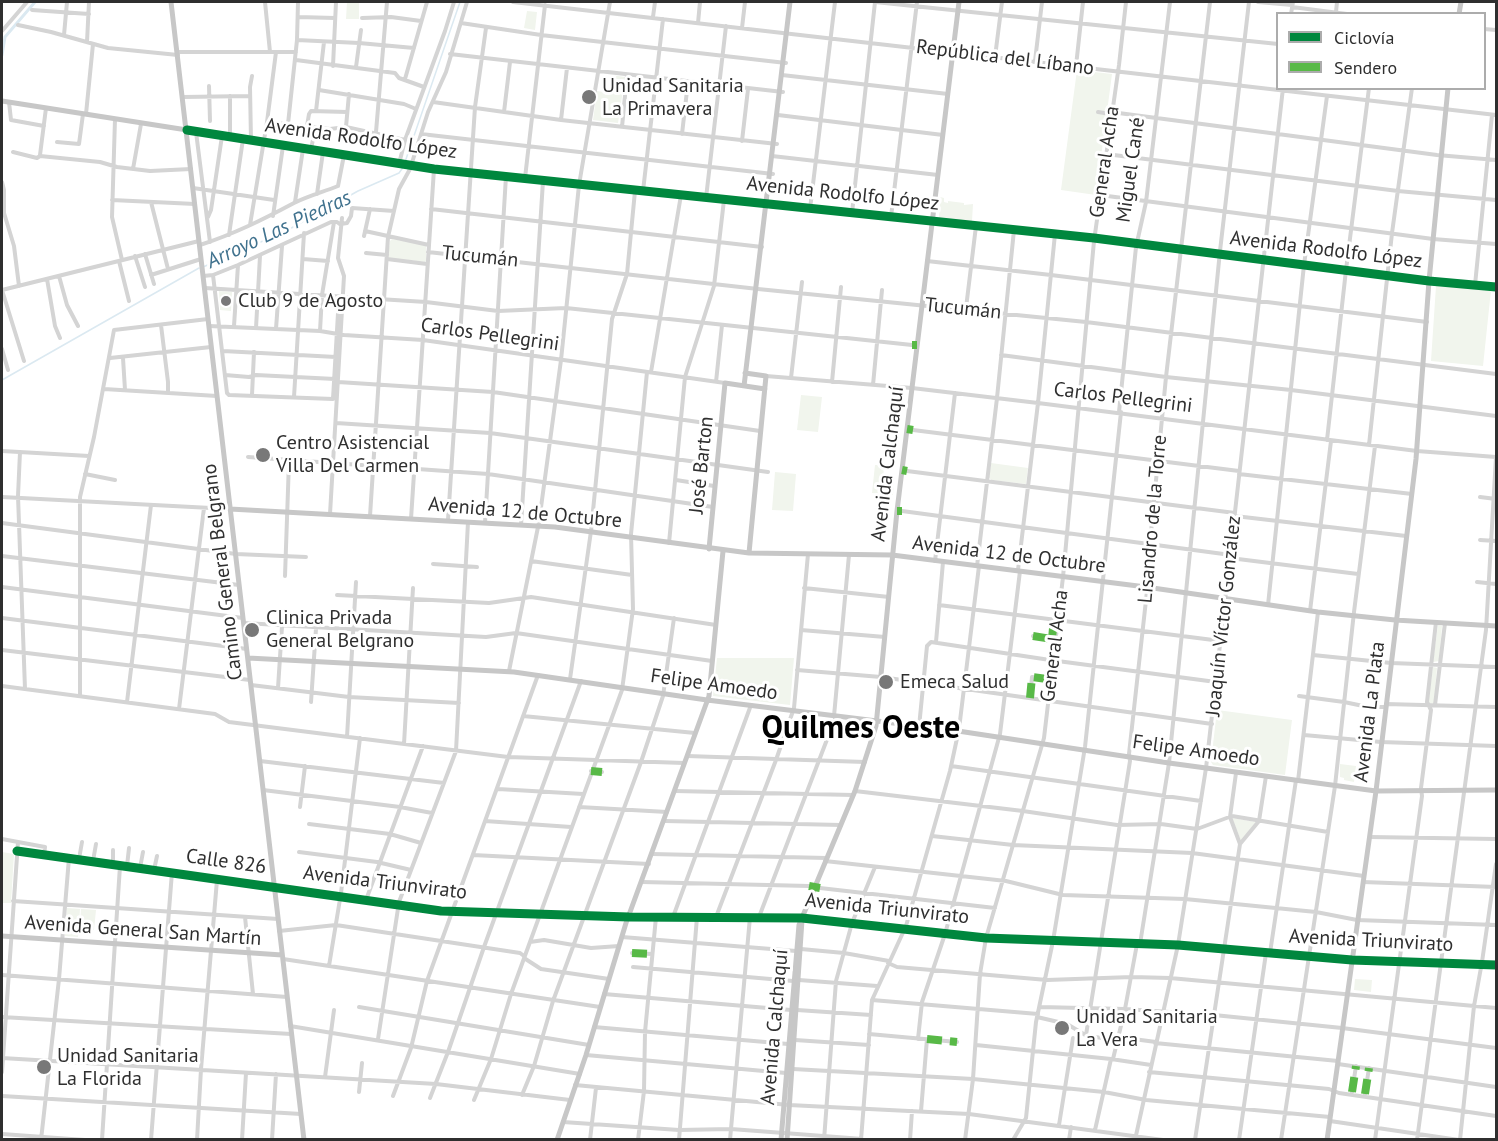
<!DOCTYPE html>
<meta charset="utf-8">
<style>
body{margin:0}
#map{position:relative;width:1498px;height:1141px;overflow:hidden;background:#fff;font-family:"PT Sans",sans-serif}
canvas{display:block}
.frame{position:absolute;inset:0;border:3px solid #2f2f2f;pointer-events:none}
.legend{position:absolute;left:1276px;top:12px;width:210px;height:78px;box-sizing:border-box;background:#fff;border:2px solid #acacac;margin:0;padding:8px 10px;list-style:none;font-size:18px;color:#2f2f2f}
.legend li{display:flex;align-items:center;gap:12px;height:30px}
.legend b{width:30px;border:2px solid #acacac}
</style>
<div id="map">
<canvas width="1498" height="1141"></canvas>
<div class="frame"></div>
<ul class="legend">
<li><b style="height:8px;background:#00873e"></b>Ciclovía</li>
<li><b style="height:8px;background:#58b947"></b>Sendero</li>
</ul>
</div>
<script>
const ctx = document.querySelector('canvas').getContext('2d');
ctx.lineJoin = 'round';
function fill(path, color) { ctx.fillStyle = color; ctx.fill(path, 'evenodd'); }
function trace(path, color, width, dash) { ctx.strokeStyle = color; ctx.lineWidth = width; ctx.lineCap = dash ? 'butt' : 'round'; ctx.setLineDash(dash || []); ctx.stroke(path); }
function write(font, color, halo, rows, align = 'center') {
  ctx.font = font + ' "PT Sans",sans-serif'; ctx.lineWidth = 6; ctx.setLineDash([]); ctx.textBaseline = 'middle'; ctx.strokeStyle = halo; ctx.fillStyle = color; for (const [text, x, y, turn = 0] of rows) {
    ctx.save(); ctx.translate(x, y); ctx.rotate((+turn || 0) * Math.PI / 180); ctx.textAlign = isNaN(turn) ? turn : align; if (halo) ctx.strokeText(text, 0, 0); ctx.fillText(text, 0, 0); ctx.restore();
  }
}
const green = new Path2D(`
 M347,2H359V19H346Z
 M527,11L537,12L535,30L524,28Z
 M1077,70L1112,74L1096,195L1061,190Z
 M612,75L625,77L618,123L593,120L597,91L610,93Z
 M940,197L944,198V202L948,203V201L964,203V205L973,204L972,221L939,218Z
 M392,239L426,245V261L425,262L390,258L388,256L390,241Z
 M1436,286L1491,290L1483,366L1431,361Z
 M219,291L232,292L231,311L220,310Z
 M801,395L822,397L818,432L797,430Z
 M991,463L1028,468L1026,484L991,480L989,477Z
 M875,465H884L883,481L894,483L893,495L872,493Z
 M775,472L796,474L793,511L772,510Z
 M1438,625L1442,626L1439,661L1433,662Z
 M717,658H794L790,705L713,696Z
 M1433,667L1437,668L1434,703L1428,704Z
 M1217,710L1292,720L1285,775L1213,765L1211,762Z
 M1340,764L1356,766L1354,782L1344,780V778L1340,777Z
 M1232,818L1256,822L1241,841Z
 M2,852L14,854L11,903H2Z
 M67,908L80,909L78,937L65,936Z
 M81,909L96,910L94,930L80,929Z
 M1355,979L1372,980L1371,992L1354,990Z`);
const stream = new Path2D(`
 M405,162L460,2
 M203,267L286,231L358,191L399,173L404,166
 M2,380L199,268`);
const canal = new Path2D(`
 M2,55L5,37L35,2`);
const minor = new Path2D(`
 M265,2L270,52
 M513,2L1496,115
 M1258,2L1292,5
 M1292,7L1347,14
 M32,10L89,14
 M1336,12L1337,2
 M1291,14L1293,2
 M298,17L335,18
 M653,17L655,2
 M362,18L391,17L421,21
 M461,23L541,35L786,63
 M698,23L700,2
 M18,25L51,32L108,48L178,55
 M742,28L745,2
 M1484,29L1496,30
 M2,31L27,2
 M64,35L67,2
 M297,40L359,43L414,48
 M87,42L89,2
 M177,52H296
 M450,54L783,92
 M995,57L1002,2
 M296,60L395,73L399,78L424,87
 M1035,61L1042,2
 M333,66L336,2
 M1076,66L1083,2
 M356,67L361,30
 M782,75L948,94
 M405,79L427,2
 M209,86L210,121
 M319,90L404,104L416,109
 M230,96V137
 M183,97L250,96
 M9,102L11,120L44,126
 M433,102L561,120L777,144
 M316,111L324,42
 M504,112L510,62
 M1098,112L1111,114
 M1111,112L1437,155L1496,160
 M86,114L93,44
 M778,115L943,135
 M115,119L112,217L122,260
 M561,120L567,68
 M267,122L330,129L346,127L405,140
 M288,124L297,40L298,2
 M307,126L309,114L311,111L347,112
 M346,127L349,94
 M622,127L627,75
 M187,130L434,169L1094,238L1429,281L1496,287
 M196,132L210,242
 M376,132L387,2
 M421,134L773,174
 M682,134L688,82
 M251,141L250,87L252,76
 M742,141L748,89
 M57,142L79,144L83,114
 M311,150L315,128
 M13,152L37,158L40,156L100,162L117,167L150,171L191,169
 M1106,154L1398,191L1496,200
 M40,155L46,108
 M772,156L938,175
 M399,164L405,140L445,31L454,2
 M133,169L141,124
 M525,178L545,5
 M2,182L4,190V213L14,246L19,286
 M193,188L274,200
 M643,191L663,19
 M317,194L323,152
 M1100,195L1433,239L1496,244
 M706,198L726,26
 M112,200L195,204
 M151,202L168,269
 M295,202L303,149
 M431,209L762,247
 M810,209L835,2
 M852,213L875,2L1278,44
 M273,216L283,146
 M208,217L211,210L222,136
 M891,217L917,2
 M341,224L347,223L351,216L352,208L394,211
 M250,225L267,122L276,52
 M365,231L429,245
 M229,235L243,139
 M364,236L370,209
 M200,245C234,234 262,220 294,203C308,196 323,192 338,186L344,155
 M428,252L758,289L1086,322L1496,374
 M366,253L387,255
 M145,254L154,284
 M135,256L145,287
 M303,259L328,261
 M387,259L427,264
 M119,261L129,301
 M927,261L1051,275L1427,322
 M151,275L201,259
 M213,275L227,393L229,395L333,399L339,296
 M59,276L67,305L78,326
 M203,276L213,275L238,265L331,222H337L341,225
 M47,279L55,326L60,338
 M1475,285L1492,115
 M205,288L426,302L498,311L566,308L912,345
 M2,290L199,241
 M2,290L24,361
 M966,308L976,226
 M161,325L168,382V393
 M209,326L320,331L344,335L423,340L725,383
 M234,326L238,265
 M256,328L260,256
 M276,329L282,246
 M320,331L322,295L334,222
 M2,349L8,370
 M223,351L336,357
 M1001,355L1166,377L1291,390L1496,416
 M110,358L211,347
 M123,358L125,390
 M651,372L681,195
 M225,375L249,377L256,375L335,379
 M766,376L912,388L1038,403L1417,451L1496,457
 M791,378L802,282
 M338,382L493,392L760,431
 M716,382L722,325
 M832,382L841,287
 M873,385L882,290
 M104,389L217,396
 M252,395L254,352
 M294,397L304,233
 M1119,412L1136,247L1146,202L1170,2
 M336,423L490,433L768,472
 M913,430L1239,471
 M1327,440L1346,270L1369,88
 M1369,445L1392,233L1412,88
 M2,451L89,456
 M20,452L18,496L25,689
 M248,457L488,474L713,507
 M907,471L1235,513
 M85,474L115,480
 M1239,474L1412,494
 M676,480L714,486
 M2,497L230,509
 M1480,497L1496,499
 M902,511L1231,555
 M330,514L344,276L338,258L342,218
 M370,516L388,237L399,189L410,169L428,112L446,72L467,2
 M1235,516L1406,536
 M411,519L434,169
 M448,520L475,107L486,28
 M2,523L236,554L306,557
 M485,523L506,176
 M521,525L543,181
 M1480,540L1496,541
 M669,543L685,377L714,286L724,200
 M2,556L239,585
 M1230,558L1358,574
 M531,561L632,575
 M935,561L955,393
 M433,564L477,567
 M977,566L997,398L1014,230
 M1018,570L1038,403L1055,234
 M285,576L289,461
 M1477,582L1496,584
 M2,587L243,618
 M804,588L889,597
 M337,595L489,603L531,597L716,625
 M939,605L1221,641
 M1268,605L1304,265L1327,96
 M1310,611L1331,441
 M2,618L247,649
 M244,623L486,637L516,633L712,661
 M801,630L885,637
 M1033,636L1052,639L1053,628L1057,629
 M936,642L943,562
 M2,650L250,680
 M1313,655L1391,663L1496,667
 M797,670L881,677L1212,724
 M509,671L539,522L561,360L579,185L610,2
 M570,679L591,531L612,319L627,274L635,191
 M251,685L349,697L459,703
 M2,686L215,714L229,722L508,757L684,763
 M278,688L283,611
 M80,696V497L94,437L114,330L208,319
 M1299,696L1344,702L1368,707H1385
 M1030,698L1032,677L1047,679
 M127,702L151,505
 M311,702L317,614
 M1386,704L1496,707
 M1435,705L1445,623
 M179,709L204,508
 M523,716L695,733
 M834,716L849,555
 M806,726L831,729
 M919,727L927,646L931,642L1050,660L1216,682
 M1304,735L1381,742L1496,746
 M347,737L356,582
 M404,744L413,588
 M687,756L865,762
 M260,761L444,783
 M951,766L1201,801
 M591,771L602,772
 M1236,773L1230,817L1240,844
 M1298,781L1318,612
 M498,789L583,794
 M263,790L400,807L432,813
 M675,791L853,795
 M855,791L1023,811L1117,825L1161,824L1197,829L1232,816L1328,832
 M300,807L305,766
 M579,807L667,812
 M485,821L571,827
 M665,821L841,825
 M309,824L390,834L421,843
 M932,836L1013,845L1192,853L1364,876
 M1370,837L1496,839
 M2,839L45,847L44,855
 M17,851L441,911L629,917L802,918L986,938L1178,945L1352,960L1496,965
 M299,852L377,862L411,870
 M652,854L827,858
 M473,855L649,864
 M79,859L82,842
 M93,861L96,844
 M825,861L1006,881L1063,895L1185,899L1316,912L1357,920L1496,925
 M113,865V850
 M127,866L129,848
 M140,868L143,852
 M154,870L157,856
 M642,882L809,886
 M1363,882L1496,887
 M820,888L995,908
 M366,900L423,746
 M13,901L278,919
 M245,917L253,994
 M673,917L751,705
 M716,917L776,760L794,708L808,554
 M759,917L836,716
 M279,931L336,925L520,953L524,956
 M622,937L796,951
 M530,942L544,940L591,948L619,946
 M1140,944L1169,763L1220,251L1249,2
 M801,949L844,953L889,961
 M632,953L652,954
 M1270,953L1296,780
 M524,958L541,969L609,979
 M283,959L600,1007
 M888,963L897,967L1047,980L1132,977L1170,978L1496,1008
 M329,966L341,893L360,738
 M633,967L793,981
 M2,975L287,997
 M799,980L877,986
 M604,994L791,1010
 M872,1000L1038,1014
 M359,1007L589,1045
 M1040,1007L1125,1009L1214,1015L1342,1028L1496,1048
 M797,1010L871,1015
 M2,1017L291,1034
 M1037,1017L1067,1024L1087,1036L1118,1040
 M290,1026L580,1074
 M594,1027L788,1044
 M869,1034L957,1042
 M1086,1035L1130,761L1129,754L1147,591L1146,584L1166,377L1210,2
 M1118,1037L1156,1042
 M378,1039L399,902L456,751L468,522
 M918,1039L922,1002L945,934L1000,734L1020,571
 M795,1040L869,1045
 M1155,1043L1338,1061
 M976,1045L1111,1059L1151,1065
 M586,1055L786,1073
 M2,1058L436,1084L570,1100
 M1113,1059L1125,1009L1137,944
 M1338,1064L1496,1087
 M793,1069L973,1079L1104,1092L1146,1100L1330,1117
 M2,1072L18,842
 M1149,1072L1329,1089L1339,1093L1496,1116
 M325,1077L334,1010
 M575,1085L789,1105L969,1114L1163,1140
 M359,1092L362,1063
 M1352,1092L1356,1066
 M1365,1094L1369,1068
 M522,1095L534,1066L553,1001L641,762L663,696L674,618
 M2,1096L301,1114
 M393,1096L411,1048L427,981L538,675
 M430,1098L448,1052L484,947L581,681
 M474,1100L491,1059L511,994L622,690L633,609L631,534L647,372
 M921,1111L927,1039
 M1330,1121L1459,1140
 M563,1122L679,1130L731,1129L876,1140
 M1059,1125L1073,1038
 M1095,1130L1111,1059
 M2,1134L85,1140
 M41,1140L59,979L69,858
 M102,1140L120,866
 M151,1140L172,872
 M197,1140L201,1069L217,880
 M242,1140L246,1073
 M272,1140L276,1074
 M590,1140L596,1088
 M638,1140L644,1091L645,1032L656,917
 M679,1140L697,917
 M730,1140L750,917
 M824,1140L836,981L852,923L875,867
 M861,1140L872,1000L906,926L950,771L959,729L979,566
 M910,1140L912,1111
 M965,1140L973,1079L980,974L986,938L1044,738L1063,577L1094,241L1119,65L1126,2
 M1013,1140L1026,1118L1036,1022L1053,941L1085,747L1121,412
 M1069,1140L1071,1127
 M1135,1140L1178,945L1206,768L1283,88
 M1195,1140L1240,844L1259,821L1266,776
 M1239,1140L1266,953
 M1281,1140L1335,786L1354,612L1375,446
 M1375,1140L1422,796L1421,788L1431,710L1427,702L1436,622
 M1417,1140L1486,630L1496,457
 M1460,1140L1474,1006L1482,962L1496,864`);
const major = new Path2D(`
 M171,2L304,1140
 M1459,14L1461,2
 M2,101L187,130
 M745,373L766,376L749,553
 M744,386L790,2
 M230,509L555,527L749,553L892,555L1146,587L1318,612L1395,620L1496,626
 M709,549L725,383L765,389
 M248,658L514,672L707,700L958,731L1169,763L1376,791L1496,790
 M2,936L282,955
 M557,1140L586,1055L626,923L709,696L723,551
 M781,1140L799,925L855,791L876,726L897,511L959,2
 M787,1140L802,920
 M1327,1140L1376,791L1416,459L1429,281L1448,88`);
const quiet = new Path2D(`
 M912,345H917
 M907,429L913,430
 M902,470L907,471
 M897,511H902
 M1033,636L1052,639L1053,628L1057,629
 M1030,698L1032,677L1047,679
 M806,726L831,729
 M591,771L602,772
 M809,886L820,888
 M632,953L652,954
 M927,1039L957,1042
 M1352,1092L1356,1066
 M1365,1094L1369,1068`);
const cycleway = new Path2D(`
 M187,130L434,169L1094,238L1429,281L1496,287
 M17,851L441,911L629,917L802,918L986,938L1178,945L1352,960L1496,965`);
const markers = [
 [589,97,8,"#787878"],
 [226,301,6,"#787878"],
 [263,455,8,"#787878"],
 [252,630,8,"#787878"],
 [886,682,8,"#787878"],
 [1062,1028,8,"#787878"],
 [44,1067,8,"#787878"]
];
const streetNames = [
 ["República del Líbano",1005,58,7],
 ["Avenida Rodolfo López",361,139,8],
 ["General Acha",1105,162,-82],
 ["Miguel Cané",1131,170,-82],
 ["Avenida Rodolfo López",843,194,6],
 ["Avenida Rodolfo López",1326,250,7],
 ["Tucumán",480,257,6],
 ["Tucumán",963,309,6],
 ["Carlos Pellegrini",490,335,8],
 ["Carlos Pellegrini",1123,398,7],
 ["Avenida Calchaquí",888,464,-83],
 ["José Barton",702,465,-84],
 ["Avenida 12 de Octubre",525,513,5],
 ["Lisandro de la Torre",1153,519,-85],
 ["Avenida 12 de Octubre",1009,555,7],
 ["Camino General Belgrano",223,572,-97],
 ["Joaquín Víctor González",1224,616,-84],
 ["General Acha",1055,646,-83],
 ["Felipe Amoedo",714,685,8],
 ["Avenida La Plata",1370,712,-83],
 ["Felipe Amoedo",1196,751,8],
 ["Calle 826",226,862,8],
 ["Avenida Triunvirato",385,883,7],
 ["Avenida Triunvirato",887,909,6],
 ["Avenida General San Martín",143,931,4],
 ["Avenida Triunvirato",1371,941,3],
 ["Avenida Calchaquí",775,1027,-85]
];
const poiNames = [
 ["Unidad Sanitaria",602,86],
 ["La Primavera",602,109],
 ["Club 9 de Agosto",238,301],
 ["Centro Asistencial",276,443],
 ["Villa Del Carmen",276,466],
 ["Clinica Privada",266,618],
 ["General Belgrano",266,641],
 ["Emeca Salud",900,682],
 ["Unidad Sanitaria",1076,1017],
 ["La Vera",1076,1040],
 ["Unidad Sanitaria",57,1056],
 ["La Florida",57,1079]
];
const waterNames = [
 ["Arroyo Las Piedras",279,230,-25]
];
const townNames = [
 ["Quilmes Oeste",861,729]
];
fill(green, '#f1f5ed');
trace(stream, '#dbe9f1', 1.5);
trace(canal, '#dbe9f1', 3);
trace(minor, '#d4d4d4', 4);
trace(major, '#c7c7c7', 5);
trace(quiet, '#58b947', 8, [15, 8]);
trace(cycleway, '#00873e', 9);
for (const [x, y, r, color] of markers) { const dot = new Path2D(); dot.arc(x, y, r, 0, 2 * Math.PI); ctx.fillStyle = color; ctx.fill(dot); trace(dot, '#fff', 2); }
write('20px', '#2f2f2f', '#fff', streetNames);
write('20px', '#2f2f2f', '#fff', poiNames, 'left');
write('italic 21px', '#40728e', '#fff', waterNames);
write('bold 32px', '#000', '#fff', townNames);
</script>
